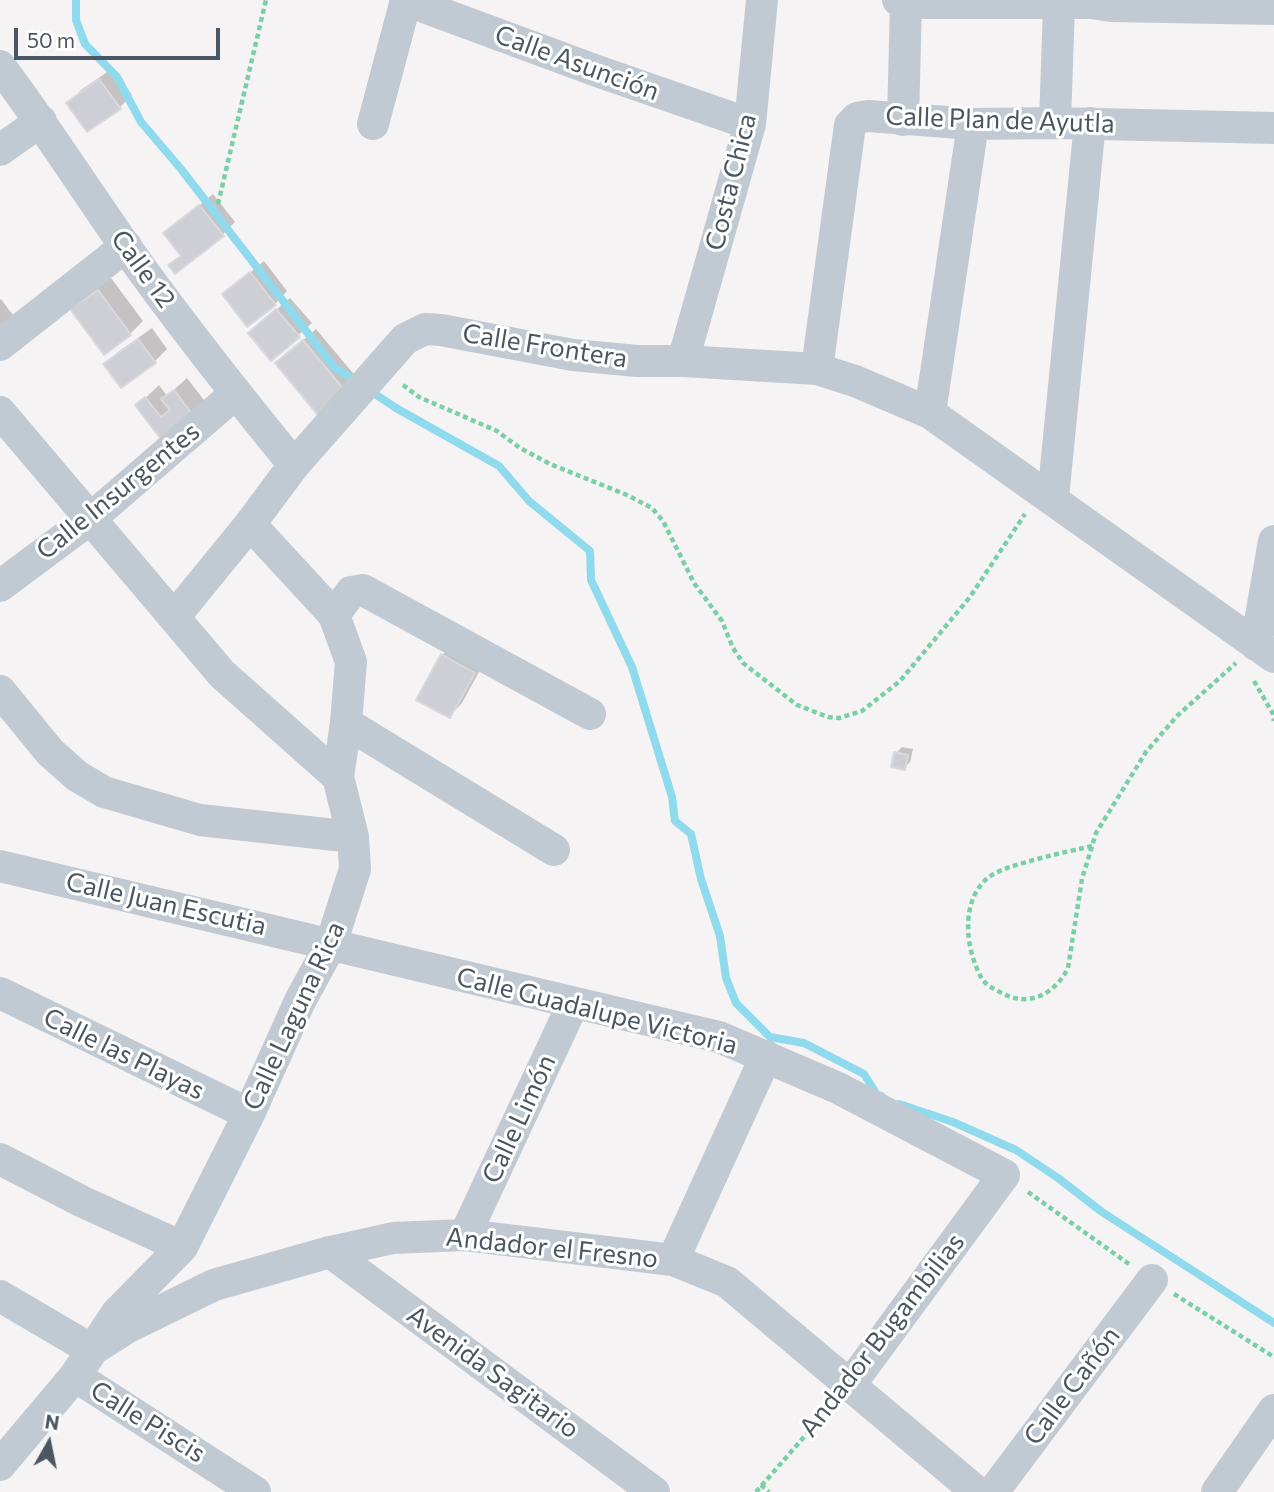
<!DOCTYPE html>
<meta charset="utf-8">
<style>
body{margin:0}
#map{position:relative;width:1274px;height:1492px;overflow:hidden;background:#f5f3f3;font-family:Commissioner,sans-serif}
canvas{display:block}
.north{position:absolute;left:14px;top:1408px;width:70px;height:70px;-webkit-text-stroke:5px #fff;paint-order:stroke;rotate:9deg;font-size:19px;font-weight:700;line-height:28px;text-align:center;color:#4a5661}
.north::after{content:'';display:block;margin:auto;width:24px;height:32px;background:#4a5661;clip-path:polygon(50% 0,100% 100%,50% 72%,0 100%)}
.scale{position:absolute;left:14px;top:28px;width:206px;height:32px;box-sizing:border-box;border:4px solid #4a5661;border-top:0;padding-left:9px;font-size:21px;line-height:24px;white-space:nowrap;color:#4a5661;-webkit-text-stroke:5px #fff;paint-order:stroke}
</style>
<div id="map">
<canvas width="1274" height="1492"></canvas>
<div class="north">N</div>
<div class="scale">50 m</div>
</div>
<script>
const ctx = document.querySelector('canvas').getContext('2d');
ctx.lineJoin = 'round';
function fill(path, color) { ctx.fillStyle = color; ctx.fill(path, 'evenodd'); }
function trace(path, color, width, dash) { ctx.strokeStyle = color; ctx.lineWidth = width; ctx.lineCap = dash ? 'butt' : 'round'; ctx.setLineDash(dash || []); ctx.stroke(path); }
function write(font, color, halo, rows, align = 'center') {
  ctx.font = font + ' Commissioner,sans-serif'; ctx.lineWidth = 6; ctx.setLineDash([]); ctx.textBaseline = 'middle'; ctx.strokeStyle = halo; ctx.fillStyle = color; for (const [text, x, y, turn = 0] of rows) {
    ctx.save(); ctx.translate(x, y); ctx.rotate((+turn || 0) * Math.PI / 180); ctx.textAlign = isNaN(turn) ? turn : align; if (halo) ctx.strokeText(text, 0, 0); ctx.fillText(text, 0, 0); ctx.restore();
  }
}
const shadow = new Path2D(`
 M113,68L132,95L120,107L69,103L81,90Z
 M213,194L235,222L222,235L171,265L182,254L165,234Z
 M264,261L287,291L275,304L224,294Z
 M111,278L143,321L130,334L104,352L73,309L85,297Z
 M290,298L312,323L271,359L263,321Z
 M1,299L15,318L0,332V300Z
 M152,328L167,349L154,362L106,364L118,352Z
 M316,329L357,378L345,391L277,363Z
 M187,378L210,408L167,443L138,405L159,385L167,396Z
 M455,642L486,659L462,703L449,716L442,655Z
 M902,747L913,749L910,762L904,768L896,753Z`);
const stream = new Path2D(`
 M76,0V20L85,44L117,77L141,122L181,169L334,367L359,383
 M369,390L396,408L499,466L529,501L590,551L591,580L632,667L672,797L675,821L691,834L701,879L720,936L726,978L736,1003L770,1037L804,1043L864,1074L877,1095L881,1096
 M899,1104L953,1122L1016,1150L1058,1178L1102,1212L1274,1323`);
const building = new Path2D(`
 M99,79L121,109L87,132L66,103Z
 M199,205L224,236L175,274L168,265L181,256L163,233Z
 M250,272L276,305L247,327L222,294Z
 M98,290L131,335L104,355L70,309Z
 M276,309L300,337L271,361L248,333Z
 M138,339L156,363L121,388L103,364Z
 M303,340L346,392L318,415L275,363Z
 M174,390L198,422L166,446L135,405L145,397L161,417L170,410L161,399Z
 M441,654L475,673L450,718L416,700Z
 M894,752L908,755L905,770L891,767Z`);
const path = new Path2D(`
 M218,204L266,0
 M403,385L419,397L497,431L520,448L550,464L627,495L652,508L663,521L694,583L722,621L733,648L743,663L797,705L828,717L839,718L862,711L900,681L970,597L1025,514
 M1254,681L1273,714L1274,721
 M1092,846C1071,851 1003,865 989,877C960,899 965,948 981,977C985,985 994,989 1002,993C1029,1008 1055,994 1068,968L1082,879L1096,833L1146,752L1177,716L1236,663
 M1028,1192L1129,1264
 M1174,1294L1274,1357
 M761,1485L769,1492
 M756,1492L831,1406`);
const street = new Path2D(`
 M405,0L597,71L750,124
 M898,0L906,3H1091L1111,6L1274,9
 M0,66C44,125 83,186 125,246C178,321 236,394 294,465
 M903,120L906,3
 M1055,123L1059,4
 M373,124L406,0
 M0,150L41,121
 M0,345L126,246
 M683,361L750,124L762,0
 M817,369L850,125L857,118L868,116L973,124L1055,123L1274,128
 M0,412L222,674L338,777L353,837L355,869L331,944L300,1001L249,1114L182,1247L117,1313L75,1376L0,1465
 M930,413L973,124
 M1053,498L1090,123
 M250,524L334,615L351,662L346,723L338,777
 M0,586L90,519L235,394
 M334,615L351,592L363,590L590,714
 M175,616L250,524L294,465L405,339L425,329L441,330L573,355L637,361H683L817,369L855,381L930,413L1274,657
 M1256,645L1274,541
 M0,691L50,752L77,776L104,792L200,820L353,837
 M346,723L554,850
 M0,866L719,1037L838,1088L1004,1175L850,1385
 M0,993L249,1114
 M0,1159L83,1202L182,1247
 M465,1235L573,1004
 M330,1252L654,1492
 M673,1260L766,1056
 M0,1296L92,1350L128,1327L214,1285L330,1252L393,1238L465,1235L673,1260L727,1282L977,1492
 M75,1376L255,1492
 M993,1492L1152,1280
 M1217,1492L1274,1410`);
const streetNames = [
 ["Calle Asunción",577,63,20],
 ["Calle Plan de Ayutla",1000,120,2],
 ["Costa Chica",731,182,-76],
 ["Calle 12",143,269,54],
 ["Calle Frontera",545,346,9],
 ["Calle Insurgentes",118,491,-39],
 ["Calle Juan Escutia",166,904,13],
 ["Calle Guadalupe Victoria",597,1011,14],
 ["Calle Laguna Rica",294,1016,-65],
 ["Calle las Playas",124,1054,26],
 ["Calle Limón",519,1119,-65],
 ["Andador el Fresno",552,1248,6],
 ["Andador Bugambilias",882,1335,-52],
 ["Avenida Sagitario",493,1372,36],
 ["Calle Cañón",1072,1386,-53],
 ["Calle Piscis",148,1422,32]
];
fill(shadow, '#0003');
trace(stream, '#90daee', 8);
fill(building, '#cdcfd5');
trace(building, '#d7d9de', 2);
trace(path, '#7ad0a6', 4.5, [5, 3.5]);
trace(street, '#c1cad2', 32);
write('26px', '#4a5661', '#fff', streetNames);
</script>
